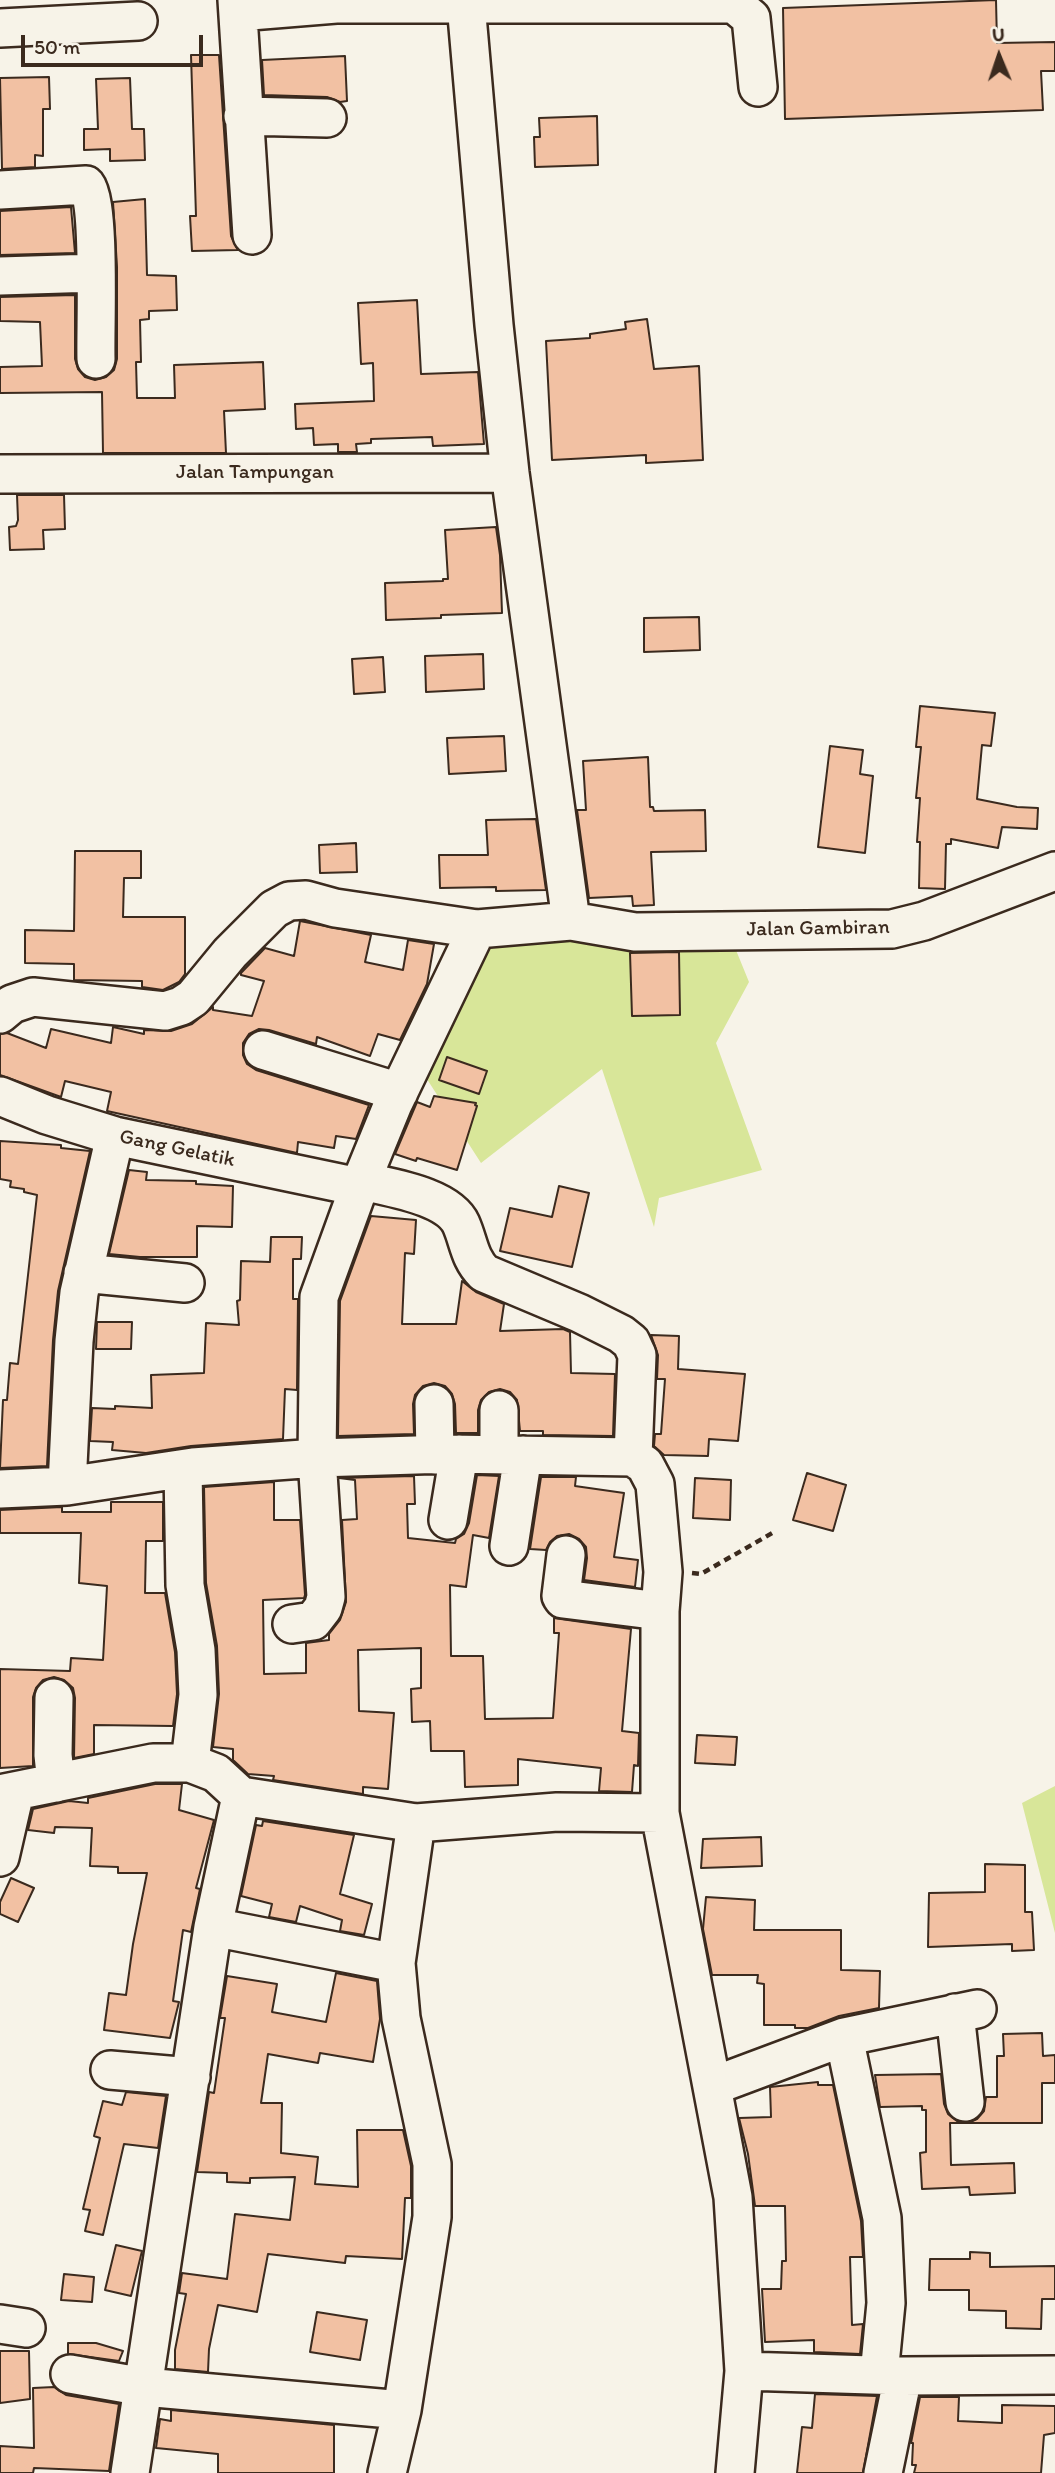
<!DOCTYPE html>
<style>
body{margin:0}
#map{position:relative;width:1055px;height:2473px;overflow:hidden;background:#f7f3e8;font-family:Itim,sans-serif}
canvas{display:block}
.north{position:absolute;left:964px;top:21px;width:70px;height:70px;-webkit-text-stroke:5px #f7f3e8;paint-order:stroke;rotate:358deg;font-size:19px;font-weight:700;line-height:28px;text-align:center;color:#3b2a1e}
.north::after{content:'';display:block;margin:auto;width:24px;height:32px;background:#3b2a1e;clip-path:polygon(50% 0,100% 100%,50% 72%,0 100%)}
.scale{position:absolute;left:21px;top:35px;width:182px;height:32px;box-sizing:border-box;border:4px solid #3b2a1e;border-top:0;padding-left:9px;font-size:21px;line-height:24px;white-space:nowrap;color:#3b2a1e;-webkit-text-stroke:5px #f7f3e8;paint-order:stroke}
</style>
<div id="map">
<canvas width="1055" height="2473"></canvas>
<div class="north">U</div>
<div class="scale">50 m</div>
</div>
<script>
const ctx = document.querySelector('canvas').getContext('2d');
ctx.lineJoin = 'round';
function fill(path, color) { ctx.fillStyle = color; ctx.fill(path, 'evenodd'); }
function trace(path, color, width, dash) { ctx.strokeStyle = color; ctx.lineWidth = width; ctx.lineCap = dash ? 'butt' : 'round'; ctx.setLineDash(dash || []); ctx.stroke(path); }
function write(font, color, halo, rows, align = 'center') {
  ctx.font = font + ' Itim,sans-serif'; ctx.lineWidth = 5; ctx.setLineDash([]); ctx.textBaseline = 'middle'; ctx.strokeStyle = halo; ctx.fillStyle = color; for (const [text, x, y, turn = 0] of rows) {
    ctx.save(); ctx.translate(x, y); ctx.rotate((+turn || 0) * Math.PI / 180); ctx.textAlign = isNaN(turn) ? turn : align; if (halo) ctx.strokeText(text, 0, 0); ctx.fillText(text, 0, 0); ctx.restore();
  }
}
const green = new Path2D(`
 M729,933L749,982L716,1043L762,1170L659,1198L654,1227L602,1069L481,1163L414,1059L474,938Z
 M1055,1786V1933L1022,1803Z`);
const building = new Path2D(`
 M996,0L997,43L1055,42V71H1041L1043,110L785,119L783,8Z
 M191,55H219L231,236L238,250L192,251L190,216H196Z
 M345,56L347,101L340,102L327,97L264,95L262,60Z
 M49,77L50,109H43V156L35,155V167L2,169L0,78Z
 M130,78L132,129H144L145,160L110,161V149L84,150V129H98L96,79Z
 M597,116L598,165L535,167L534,137H540L539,118Z
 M145,199L147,275L176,276L177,310L149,311V319L140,320L141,362H136L137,398H175L174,365L263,362L265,409L224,411L226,453H103L102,392L0,393V367L42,366L40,322L0,321V297L75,295V359L78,369L85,377L95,380L106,377L114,370L117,359V267L113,202Z
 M71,207L75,253L0,255V211Z
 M417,300L421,374L478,372L484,444L433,446L432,437L371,439V443L356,444L357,452H338V444L314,445L313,428L296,429L295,404L374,401L373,363L361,364L358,303Z
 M647,319L654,369L699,366L703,460L646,463V455L552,460L546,341L590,338V334L626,329L625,322Z
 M17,495H64L65,529L43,530L44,549L10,550L9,527L16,526L18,520Z
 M496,527L500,555L502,613L441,615V618L386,620L385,583L443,581V579H448L445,530Z
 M699,617L700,650L644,652V618Z
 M483,654L484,689L426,692L425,656Z
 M383,657L385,692L354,694L352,659Z
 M920,706L995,713L991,746L982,745L977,799L1017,807L1038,808L1037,829L1002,827L998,848L951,839V844H946L945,889L919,888L920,842H917L920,798H916L921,747H916Z
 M504,736L506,771L449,774L447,738Z
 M830,746L863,750L860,774L873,776L865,853L818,847Z
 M648,757L650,807H653L654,811L705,810L706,851L651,852L654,905L633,906L632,896L589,898L577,810H586L583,761Z
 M536,819L546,890L496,891V887L440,888L439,855H488L486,820Z
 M356,843L357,872L320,873L319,845Z
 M75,851H141V878H124L123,917H185V974L179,982L163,990L142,987V981L74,980V964L25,963V930L74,931Z
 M300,921L371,935L365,962L403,970L408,940L434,944L427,984L400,1040L378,1034L370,1056L317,1037L316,1044L269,1030L259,1029L249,1034L243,1043V1055L247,1064L256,1070L369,1105L356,1139L336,1136L334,1148L298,1142L297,1153L107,1111L111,1092L65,1081L61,1097L0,1075V1034L7,1033L46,1048L51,1029L111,1043L113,1027L144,1034V1030L171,1031L192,1024L213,1007V1010L252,1016L264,981L241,975V973L265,948L294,956Z
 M679,952L680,1015L632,1016L630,953Z
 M447,1057L487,1071L479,1094L439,1080Z
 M434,1096L476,1103L475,1105L477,1106L457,1170L417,1158L416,1161L395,1154L417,1102L430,1107Z
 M0,1141L61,1145V1148L90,1151L58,1291L53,1340L47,1466L0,1468L3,1400H7L10,1363L18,1364L37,1195L24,1192V1189L10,1187L11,1181L0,1179Z
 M129,1170L147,1172L146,1180L196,1181V1184L233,1186L232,1227L197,1226V1257H140L109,1254Z
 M559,1186L589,1193L572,1267L500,1251L510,1208L552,1217Z
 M371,1216L416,1220L414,1254L405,1253L402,1324H456L462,1281L476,1292L504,1304L500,1331L563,1329L570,1332L571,1373L615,1374L613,1436L543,1435V1431H520L517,1400L510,1392L500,1389L489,1392L481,1400L478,1410V1433H456L455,1404L452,1394L445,1386L434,1383L423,1386L415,1395L413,1404L414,1434L338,1436L340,1301Z
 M271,1237H302L301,1259H293V1299H298L297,1390L285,1389L283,1439L191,1446L146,1453L112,1450L113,1442L90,1441L92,1408L115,1409V1406L152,1408L151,1375L204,1373L206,1323L239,1325L237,1301L240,1300L241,1261L270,1262Z
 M97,1322H132L131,1349H96Z
 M651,1335L679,1336L678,1369L745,1374L738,1441L709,1439L708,1456L664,1455L654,1446L655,1434H661L665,1379H657L658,1355Z
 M807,1473L846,1485L833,1531L793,1520Z
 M477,1475L499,1476L489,1538L473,1535L466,1587L450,1585L451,1656H483L485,1719L553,1718L559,1633H554V1618L631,1629L622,1731L639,1733L638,1766L634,1765L632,1792L599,1791L601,1768L518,1759V1785L465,1787L464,1751H431L430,1721L412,1722L411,1689L421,1688V1648L358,1650L359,1711L394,1713L388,1789L363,1787V1794L273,1780L274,1776L248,1774L233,1760V1749L213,1747L219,1694L217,1646L206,1583L204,1487L274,1482V1520H300L305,1595L304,1598L263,1600L264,1674L306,1673V1643L329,1640V1634L340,1620L346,1602L342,1520L357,1519L355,1480L339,1478L414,1476L415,1504H407L408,1538L455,1543L456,1539L464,1534L469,1523Z
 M541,1477H576L575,1486L624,1493L614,1557L638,1560L635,1587L584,1580L587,1558L586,1547L579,1539L569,1534L557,1536L550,1542L546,1550L530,1549Z
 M695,1478L731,1480L730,1520L693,1518Z
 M111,1502H163V1541H146L145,1593H165L175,1652L177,1694L173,1726L94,1725V1754L74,1758L75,1698L73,1688L64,1680L54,1677L43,1680L36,1688L33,1697V1766L0,1768V1669L70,1671L71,1658L103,1660L107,1586L79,1583L81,1533H0V1510L62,1507V1512H111Z
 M697,1735L737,1737L735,1765L695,1763Z
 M155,1784H182L179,1810L214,1820L196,1888L200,1889L191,1932L183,1930L173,2001L179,2002L170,2038L104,2030L109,1993L126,1995L133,1944L147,1873H118V1867L90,1866L92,1828L55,1827L54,1833L28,1830L33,1809L69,1801L88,1803V1798Z
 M263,1821L354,1835L340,1894L372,1904L364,1935L340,1931L342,1920L300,1906L296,1922L269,1917L272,1904L241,1896L256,1825L262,1826Z
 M761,1837L762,1866L701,1868L703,1839Z
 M985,1864L1025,1865V1912H1032L1034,1950L1012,1951V1944L928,1947L929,1893L985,1892Z
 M11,1878L34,1888L18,1922L0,1914V1902Z
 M706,1897L755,1900L754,1930H841V1970L880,1971L879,2008L839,2016L808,2028H795V2025H764V1984L757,1983L758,1975H712L703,1929Z
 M336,1973L377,1981L380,2019L373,2062L320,2053L318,2063L268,2054L261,2103H282L281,2153L318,2157L315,2184L358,2187L357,2130H403L411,2166V2198H405L402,2259L346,2256L345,2263L268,2254L257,2312L218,2305L209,2349L208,2372L175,2369V2350L186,2294L179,2293L182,2273L227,2279L235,2214L290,2220L295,2177L250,2178V2183L227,2182V2173L197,2172L209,2092L214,2093L225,2018H220L227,1976L277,1984L272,2012L326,2022Z
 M1042,2033L1043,2056L1055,2055V2083H1042V2123H950L951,2165L1014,2163L1015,2193L970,2195L969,2187L922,2189L920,2153L926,2152V2110H922V2106L880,2107L875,2075L941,2074L944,2104L948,2114L957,2121L968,2123L977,2119L984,2111L986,2097H997V2056H1004L1003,2034Z
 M818,2082V2085H833L861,2221L863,2257H850L852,2325L863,2324L860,2354L814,2352V2340L765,2342L762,2289H781L782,2261H786L785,2206H755L748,2154L739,2118L771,2117L770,2087Z
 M126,2092L166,2096L158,2148L124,2144L103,2235L85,2231L90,2210L83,2209L100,2138L94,2136L103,2101L122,2105Z
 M116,2245L142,2251L131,2296L105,2290Z
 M970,2252L990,2253V2267L1055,2266V2299H1042L1041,2329L1006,2328V2311L969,2310V2290H929L930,2259H970Z
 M64,2274L94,2277L92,2302L61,2300Z
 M317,2312L367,2320L360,2360L310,2352Z
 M68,2343H96L123,2351L119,2361L68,2354Z
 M0,2351H29L30,2399L0,2403Z
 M54,2387L66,2395L119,2404L109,2471L34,2468L33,2473H0V2446L34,2448L33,2388Z
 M815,2394L877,2396L863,2473H797L802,2427L812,2428Z
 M920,2397H959L958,2421L1002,2423V2405L1055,2406V2433L1044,2435L1041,2473H914L916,2465H912L913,2443H911Z
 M171,2410L334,2425V2473H218V2454L156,2448L160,2419L171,2421Z`);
const path = new Path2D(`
 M692,1573L701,1574L774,1532`);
const minor = new Path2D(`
 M237,0L252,235
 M466,4L494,325L510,473L571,921
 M238,12L336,4H734L751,18L758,87
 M0,28L138,21
 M243,116L327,118
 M0,190L86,185C101,204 95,328 96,359
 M0,276L95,273
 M0,474L510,473
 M0,1014L12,1004L33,997L165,1011L181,1006L193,998L230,953L274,909L289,901L306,900L335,908L477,929L571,921L635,932L892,929L924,921L1055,871
 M263,1050L399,1092
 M0,1096L47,1115L115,1136L359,1187
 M363,1181C391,1188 448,1196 461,1224C469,1242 469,1258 484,1273L579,1313L621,1334L631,1342L637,1355L633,1457
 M83,1273L185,1283
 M434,1404L435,1455
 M499,1410V1455
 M183,1469L185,1585L196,1650L198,1695L190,1763
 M67,1486L74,1341L79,1293L115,1136
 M0,1489L67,1486L193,1467L317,1458L449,1454L633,1457L645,1465L655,1484L663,1572L660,1611V1813L733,2197L744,2371L735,2473
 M448,1520L459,1454
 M509,1546L523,1455
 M566,1555L561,1596L563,1599L660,1611
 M292,1624L313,1621L323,1608L326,1597L317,1458L319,1297L359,1187L393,1104L477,929
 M54,1698L53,1755L56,1783
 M0,1794L153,1763H190L216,1773L241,1796L416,1823L557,1812L660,1813
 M0,1857L15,1792
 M213,1927L396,1963
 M955,2013L965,2102
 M844,2037L882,2218L886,2303L879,2375
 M110,2070L191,2077
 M713,2086L844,2037L977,2009
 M0,2324L26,2328
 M744,2371L903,2376L1055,2375
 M70,2374L144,2387L402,2410
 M130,2473L213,1927L241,1796
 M387,2473L402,2410L432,2217V2164L401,2018L396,1963L416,1823
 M883,2473L903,2376`);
const streetNames = [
 ["Jalan Tampungan",255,473],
 ["Jalan Gambiran",818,929,-1],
 ["Gang Gelatik",177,1149,12]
];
fill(green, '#d8e699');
fill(building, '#f2c1a3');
trace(building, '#3b2a1e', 2);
trace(minor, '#3b2a1e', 42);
trace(path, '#3b2a1e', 4.5, [7, 5]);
trace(minor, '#f7f3e8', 37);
write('21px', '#3b2a1e', '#f7f3e8', streetNames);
</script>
